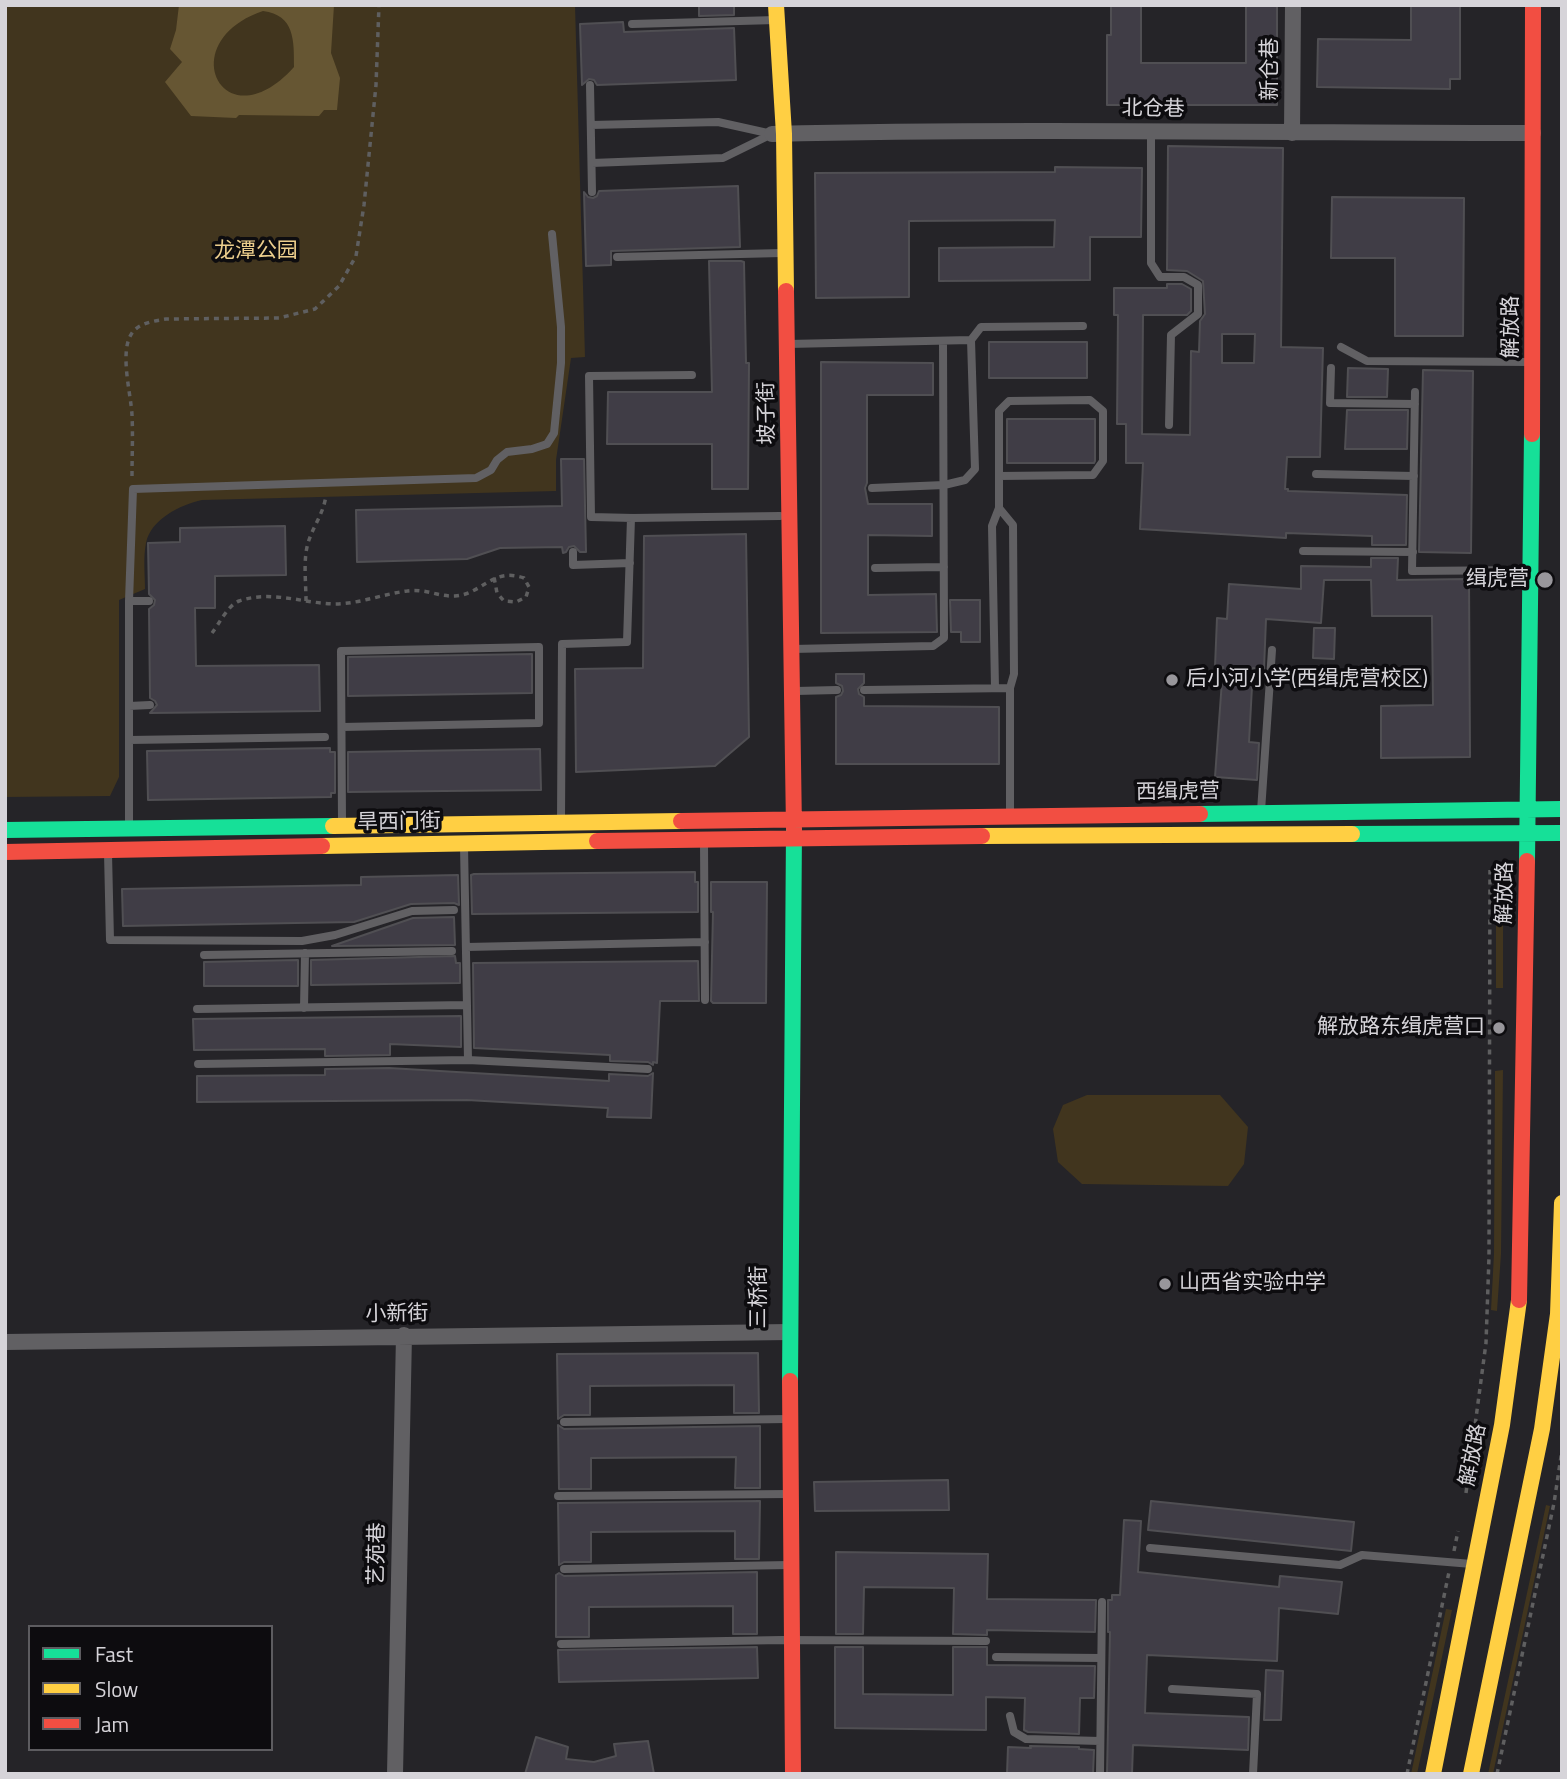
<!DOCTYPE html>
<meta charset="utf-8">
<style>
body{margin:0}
#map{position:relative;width:1567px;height:1779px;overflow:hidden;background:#252428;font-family:"Titillium Web",sans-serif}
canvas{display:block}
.frame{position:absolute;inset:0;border:7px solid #d6d4d9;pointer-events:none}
.legend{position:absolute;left:28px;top:1625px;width:245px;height:126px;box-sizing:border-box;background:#0d0c0f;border:2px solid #5d5c60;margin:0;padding:9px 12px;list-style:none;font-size:21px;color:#d6d4d9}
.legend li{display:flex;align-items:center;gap:14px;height:35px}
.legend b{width:35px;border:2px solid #5d5c60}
</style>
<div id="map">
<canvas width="1567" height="1779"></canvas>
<div class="frame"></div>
<ul class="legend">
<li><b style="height:9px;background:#16e098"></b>Fast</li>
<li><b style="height:9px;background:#ffcf43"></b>Slow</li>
<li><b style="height:9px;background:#f24e42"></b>Jam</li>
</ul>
</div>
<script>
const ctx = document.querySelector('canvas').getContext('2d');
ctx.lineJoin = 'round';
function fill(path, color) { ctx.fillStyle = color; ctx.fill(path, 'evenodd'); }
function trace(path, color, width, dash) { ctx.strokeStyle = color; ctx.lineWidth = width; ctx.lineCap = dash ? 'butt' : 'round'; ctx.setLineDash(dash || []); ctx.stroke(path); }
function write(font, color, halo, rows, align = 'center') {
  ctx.font = font + ' "Titillium Web","Noto Sans SC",sans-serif'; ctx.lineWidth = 7; ctx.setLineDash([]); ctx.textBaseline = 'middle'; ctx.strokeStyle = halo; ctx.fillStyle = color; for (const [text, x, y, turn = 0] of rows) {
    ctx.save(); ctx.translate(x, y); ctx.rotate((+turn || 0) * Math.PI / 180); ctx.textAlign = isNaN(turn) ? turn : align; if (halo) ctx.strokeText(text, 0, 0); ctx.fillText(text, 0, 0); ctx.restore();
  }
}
const green = new Path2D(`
 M5,5H409L410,7L575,5L585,357L571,358L556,460V491L202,500C180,505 151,519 146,543C143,558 145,574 145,589L119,600V777L110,796L5,797Z
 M1503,892V988H1496V893Z
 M1503,1070L1501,1254L1497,1311L1491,1310L1494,1254L1495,1071Z
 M1087,1095H1220L1248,1127L1244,1164L1228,1186L1082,1184L1058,1162L1053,1129L1063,1105Z
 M1546,1505L1550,1506L1493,1774H1488Z
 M1446,1609L1452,1610L1417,1774H1411Z`);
const water = new Path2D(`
 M179,5H334L331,53L340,78L337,110H324L319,116L239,115L236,118L191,116L165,82L182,62L170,49L176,30ZM263,11C295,15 294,41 294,67C224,145 171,42 263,11Z`);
const building = new Path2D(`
 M699,5H734V15L699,16Z
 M1111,5H1141V63H1246V5H1277V105H1107V35H1111Z
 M1411,5H1460V79H1450V89L1317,87L1318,39L1411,40Z
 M623,22L624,32L734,28L736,80L597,85L594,80L589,79L582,85L580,24Z
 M1168,146L1283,148L1281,347L1323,348L1320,457H1287L1285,489H1288V491L1407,495L1406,545H1372V536L1286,533V538L1140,529L1143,463H1126V424H1117L1118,315H1114V288H1167V284H1182L1191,289V311L1187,315H1143L1142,434L1190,435L1191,351L1199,352L1200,321L1205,314L1203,281L1187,271L1167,270ZM1222,334H1255L1254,363H1222Z
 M1055,167L1142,168L1141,237H1090V280L939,281V248L1054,247L1055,220L909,221V297L816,298L815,173L1055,172Z
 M738,186L740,247L611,251V265L586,266L584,192L588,197L593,198L597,196L599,191Z
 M1332,197L1464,198L1463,336H1395V258H1331Z
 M709,261H741L744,262L746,363H749L748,489H712V444H607L608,392H712Z
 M989,342H1087V378H989Z
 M821,362L933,363V395H867V483L865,488L868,504H932V536L868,535V595L936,594L937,632L821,633Z
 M1348,368L1388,369L1387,397H1347Z
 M1423,370L1473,371L1471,553L1419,552Z
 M1347,410H1408L1407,449H1345Z
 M1007,419H1095V461L1094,463H1007Z
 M561,459H584L586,552H580L574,546L569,547L566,552L563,553L562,547L500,548L467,559L357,562L356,510L562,506Z
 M285,526L286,575L215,576V608H195L196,666L319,665L320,711L150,713L157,705L155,701L150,698L149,609L154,605L155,600L149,594L148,543L180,542V528Z
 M746,534L749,737L715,766L576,772L575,669L643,668L644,536Z
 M1371,558H1398L1397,580L1469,579L1470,757L1381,758V706L1433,705L1432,616H1372L1371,580H1324L1321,623L1266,619L1264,669L1253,668L1249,742L1259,743L1257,780L1215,777L1223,667H1215L1217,618L1227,619L1229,584L1301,589V566L1371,567Z
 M950,600H980V642H961V632H951Z
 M1314,628H1335L1334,659L1313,658Z
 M532,654V693L348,696V657Z
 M836,674H864V683L858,689L859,694L864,697V706L999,707V764H836V697L841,695L843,691L842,686L836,683Z
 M330,748V752H335V793H331V797L148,800L147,751Z
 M540,749L541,790L348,792V752Z
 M695,872V882H698V912L472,914L471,875L474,874Z
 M458,875L459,905L454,903L411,904L354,922L123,926L122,889L361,885V877Z
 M711,882H767L766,1003H713L711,1001L713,912H711Z
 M454,917L455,945L332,946L413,918Z
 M455,956L456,963H460V983L311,985V960Z
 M298,960V986H204V962Z
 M698,961L699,1001H660L657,1063L653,1062V1065L648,1062L610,1061V1055L474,1048L473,963Z
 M461,1016V1047L390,1044V1055L325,1056V1049L194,1050L193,1019Z
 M389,1068L609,1081V1074L648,1076L653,1073L651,1118L607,1117L608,1108L467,1100L197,1102V1076L325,1075V1069Z
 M758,1353L759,1413H734V1385L590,1386V1415H564L558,1419L557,1354Z
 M558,1425L564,1429L760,1426V1488H735L736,1457L591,1458V1489H559Z
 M948,1480L949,1510L815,1511L814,1482Z
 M760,1501L759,1559H735V1531L591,1532V1562H564L559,1565L558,1503Z
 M1151,1501L1354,1522L1351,1551L1148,1530Z
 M1124,1520L1141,1521L1138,1572L1279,1587L1280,1576L1342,1582L1338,1614L1279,1608L1277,1661L1147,1655L1145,1713L1249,1717L1248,1750L1133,1745L1132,1774H1107L1110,1632H1108V1600H1112V1595H1120Z
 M836,1552L988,1554L987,1599L1096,1600L1095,1632L987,1630V1635L953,1634L954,1588L864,1587L863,1634H836Z
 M757,1572V1634H733V1606L589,1607V1637H556V1575L559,1573L564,1576Z
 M757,1647L758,1678L559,1682L558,1650Z
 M835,1647H863V1694L953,1695V1647H987V1665L1095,1666L1094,1698H1080L1079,1734L1028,1732L1024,1730L1025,1698L986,1697V1730L835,1728Z
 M1266,1670L1283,1671L1281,1720H1264Z
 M536,1737L568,1747L566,1759L594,1762L616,1756L614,1744L648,1741L654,1774H525Z
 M1030,1746L1079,1747V1749L1094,1750L1093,1774H1007L1008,1747L1031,1748Z`);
const path = new Path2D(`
 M132,476C132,456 133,436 132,415C131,394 119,351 132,333C139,323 154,321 166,319L279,318L315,309L339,286L356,256L364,205L376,85L379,5
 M306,601C306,582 303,560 308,543C313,526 324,513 326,495
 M212,633C219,624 228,605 239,601C271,590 302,603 334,604C359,604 383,594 407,591C424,588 439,597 455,596C483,594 492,567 524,578L529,587L526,597L516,602L504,601L497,593L494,577
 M1466,1493L1486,1343L1489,1257L1490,870
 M1454,1551L1458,1531
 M1407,1774L1449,1572
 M1497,1774L1554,1503L1562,1450`);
const lane = new Path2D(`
 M632,24L776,20
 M590,85L592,192
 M591,125L718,122L772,134L723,158L592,163
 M1151,131V263L1160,277H1184L1198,285V314L1171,335L1169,425
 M617,257L782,253
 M788,344L971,340L981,327L1083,326
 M1341,347L1367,361L1530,362
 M1331,368L1330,403L1415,404
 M1415,392L1412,571L1528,570
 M1316,474L1414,476
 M999,476L1093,475L1103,461V411L1090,400L1009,401L999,411V508
 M872,488L944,485L965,480L975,469L971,340
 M634,518L591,517L589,376L692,375
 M1303,551L1413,552
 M573,552V565L630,563
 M875,568L944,567
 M129,601L133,489L476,478L491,470L497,460L507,452L532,449L547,444L554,433L561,363V327L552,234
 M792,649L933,646L944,638L943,341
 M995,688L992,526L999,508L1013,525L1014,674L1010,688V814
 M864,690L1010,688
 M796,691L837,690
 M129,706L150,705
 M342,727L539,723V647L341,651L342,823
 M129,740L325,737
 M1261,811L1272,650
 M561,820L562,644L627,642L631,518L780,516
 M129,826V601H149
 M704,842L705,1000
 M464,846L468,1060
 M108,853L110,940L302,941L335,935L412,911L454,910
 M466,947L705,942
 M204,955L452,951
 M304,1008L305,953
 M197,1009L467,1005
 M198,1064L468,1060L648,1069
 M564,1422L788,1419
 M558,1496L789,1494
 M1150,1548L1340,1565L1362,1555L1472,1564
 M564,1569L789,1565
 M561,1644L782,1640L986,1641
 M996,1657L1101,1658
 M1172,1689L1257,1694L1253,1774
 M1010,1716L1014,1732L1026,1739L1100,1741
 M1100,1774L1102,1602`);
const street = new Path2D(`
 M1292,133L1293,5
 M772,134C1026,128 1280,133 1533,133
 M5,1342L790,1332
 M395,1774L404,1335`);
const fast = new Path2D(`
 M1200,814L1562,809
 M5,830L333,826
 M1352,834L1562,833
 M1527,861L1532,434
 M790,1381L794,829`);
const slow = new Path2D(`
 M776,5L784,134L786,291
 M333,826L681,821
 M982,836L1352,834
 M322,846L597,841
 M1433,1774L1502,1425L1519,1300
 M1471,1774L1542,1429L1558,1314L1562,1203`);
const jam = new Path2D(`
 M786,291L794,829
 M1532,434L1533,5
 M681,821L1200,814
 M597,841L982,836
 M5,852L322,846
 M1519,1300L1527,861
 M790,1381L793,1774`);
const markers = [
 [1545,580,9,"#98969b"],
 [1172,680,7,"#98969b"],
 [1499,1028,7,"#98969b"],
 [1165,1284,7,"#98969b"]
];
const streetNames = [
 ["新仓巷",1271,69,-90],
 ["北仓巷",1153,110,1],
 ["解放路",1512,327,-90],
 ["坡子街",768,413,-91],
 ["西缉虎营",1178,793,-1],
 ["旱西门街",399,823,-1],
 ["解放路",1506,893,-89],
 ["三桥街",760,1297,-90],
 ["小新街",397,1315,-1],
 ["解放路",1474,1455,-79],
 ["艺苑巷",378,1554,-89]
];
const parkNames = [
 ["龙潭公园",256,252]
];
const poiNames = [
 ["缉虎营",1529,580],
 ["后小河小学(西缉虎营校区)",1186,680,"left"],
 ["解放路东缉虎营口",1485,1028],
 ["山西省实验中学",1179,1284,"left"]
];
fill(green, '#41351e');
fill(water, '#665633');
fill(building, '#403d46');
trace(building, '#504f53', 2);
trace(path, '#5f5f60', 3.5, [5, 5]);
trace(lane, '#616063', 8);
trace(street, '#616063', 16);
trace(fast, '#16e098', 16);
trace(slow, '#ffcf43', 16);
trace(jam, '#f24e42', 16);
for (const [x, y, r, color] of markers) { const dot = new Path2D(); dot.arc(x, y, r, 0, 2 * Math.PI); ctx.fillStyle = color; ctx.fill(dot); trace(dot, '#0d0c0f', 2.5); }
write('21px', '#d6d4d9', '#0d0c0f', streetNames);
write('21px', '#ecce8d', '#0d0c0f', parkNames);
write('21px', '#d6d4d9', '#0d0c0f', poiNames, 'right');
</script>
